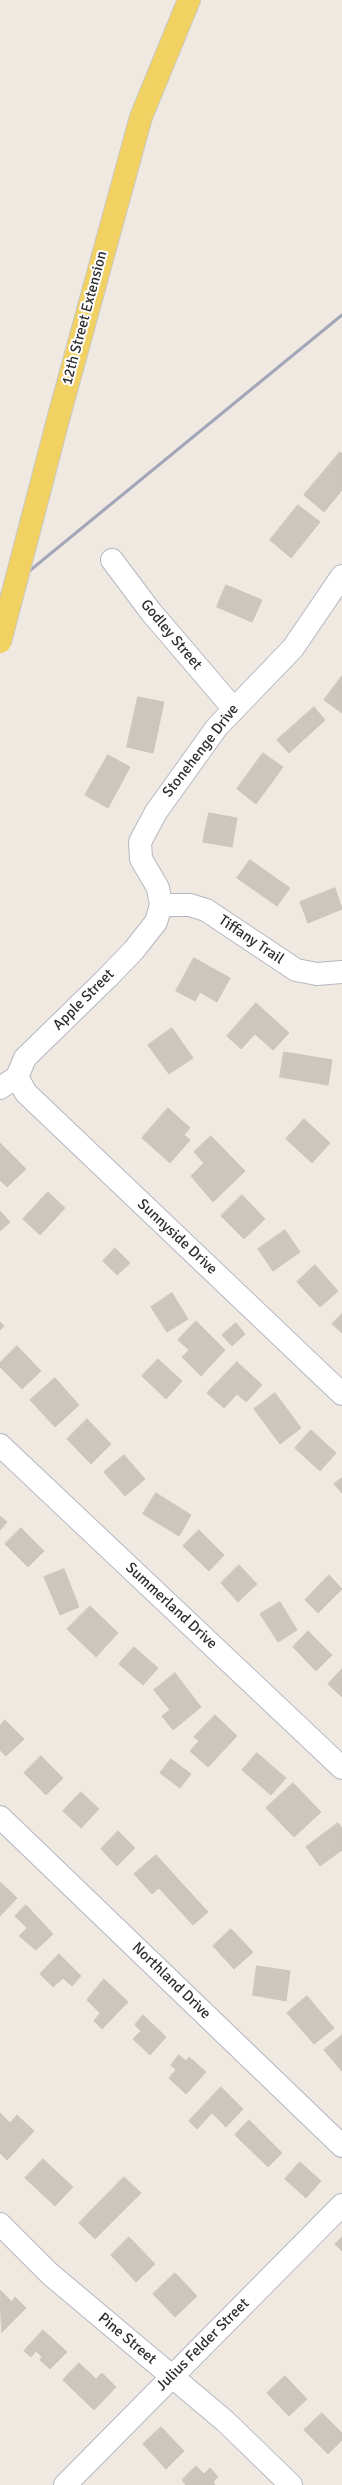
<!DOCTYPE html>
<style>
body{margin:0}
canvas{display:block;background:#efe9e1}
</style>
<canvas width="342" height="2485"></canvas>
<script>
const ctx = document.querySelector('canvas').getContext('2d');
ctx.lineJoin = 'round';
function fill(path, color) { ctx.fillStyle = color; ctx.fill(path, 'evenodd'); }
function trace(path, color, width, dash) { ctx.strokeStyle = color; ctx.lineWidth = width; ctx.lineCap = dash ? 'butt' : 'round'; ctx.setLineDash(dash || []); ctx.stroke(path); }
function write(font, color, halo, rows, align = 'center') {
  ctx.font = font + ' Signika,sans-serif'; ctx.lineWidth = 4; ctx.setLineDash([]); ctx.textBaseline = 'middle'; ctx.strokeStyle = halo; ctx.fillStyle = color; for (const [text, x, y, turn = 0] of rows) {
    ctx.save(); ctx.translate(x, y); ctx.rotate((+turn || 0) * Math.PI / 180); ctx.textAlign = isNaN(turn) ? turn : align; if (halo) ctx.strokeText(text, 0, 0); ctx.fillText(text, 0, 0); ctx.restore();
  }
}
const building = new Path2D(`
 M340,452L342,454V490L324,512L304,495Z
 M298,505L320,522L291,558L270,540Z
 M226,585L262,600L252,622L217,607Z
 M342,676V713L324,700Z
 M138,697L164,702L153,753L127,747Z
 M314,707L325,720L289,753L277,740Z
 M263,753L283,767L256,804L237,789Z
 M108,755L130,767L108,808L85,795Z
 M209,813L237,818L232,847L203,842Z
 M250,860L290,888L277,906L237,878Z
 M335,888L342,909L308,923L300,902Z
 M194,958L230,978L217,1002L200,992L195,1001L176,991Z
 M256,1003L289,1033L273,1050L255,1034L241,1049L227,1036Z
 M172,1028L193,1058L169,1074L148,1045Z
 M284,1052L332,1060L328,1085L280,1077Z
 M168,1108L190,1128L184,1135L190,1140L170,1163L142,1138Z
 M304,1119L330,1143L312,1163L286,1139Z
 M211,1136L245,1171L213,1202L191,1176L204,1163L194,1152Z
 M0,1143L26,1169L7,1187L0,1180Z
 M48,1192L65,1208L40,1235L23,1219Z
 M242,1195L265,1219L244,1239L221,1216Z
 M0,1211L10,1222L0,1231Z
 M285,1230L300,1252L273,1271L258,1249Z
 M115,1248L130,1263L117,1275L103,1261Z
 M315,1265L338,1291L320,1307L297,1282Z
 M172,1293L188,1319L167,1332L151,1307Z
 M342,1314V1333L332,1324Z
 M196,1321L225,1350L201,1376L182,1357L189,1350L178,1340Z
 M0,1322L4,1326L0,1330Z
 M236,1323L245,1334L232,1346L222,1335Z
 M17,1346L41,1371L22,1389L0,1367V1363Z
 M158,1359L182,1381L166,1399L142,1376Z
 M237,1362L262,1385L246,1402L237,1394L224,1408L207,1393Z
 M55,1378L79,1405L55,1427L30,1400Z
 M275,1393L301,1428L280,1444L254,1409Z
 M87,1419L111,1444L91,1464L67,1439Z
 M311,1430L336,1453L320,1471L295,1448Z
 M124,1455L145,1479L125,1496L104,1472Z
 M342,1478V1493L334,1484Z
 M156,1493L191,1515L179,1536L143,1514Z
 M0,1516L7,1522L0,1530Z
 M21,1528L44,1551L28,1567L5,1544Z
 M199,1530L224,1555L209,1571L183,1546Z
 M239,1565L257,1584L238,1602L221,1583Z
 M64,1569L79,1607L60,1615L44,1577Z
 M329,1575L342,1589L318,1613L305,1600Z
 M280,1602L297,1630L278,1642L260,1614Z
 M90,1606L118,1633L96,1657L67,1629Z
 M308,1631L332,1655L316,1671L293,1647Z
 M134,1647L158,1668L143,1685L119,1664Z
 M342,1669V1697L328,1684Z
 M175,1673L201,1707L173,1730L162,1716L170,1710L154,1690Z
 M215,1715L237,1736L208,1767L190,1751L199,1741L194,1737Z
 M5,1720L24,1739L6,1756L0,1750V1726Z
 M257,1753L286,1778L271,1795L242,1770Z
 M41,1756L63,1778L46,1795L24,1773Z
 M171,1759L191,1774L180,1788L160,1773Z
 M293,1783L321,1812L294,1837L266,1808Z
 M81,1792L99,1809L81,1828L63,1811Z
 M338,1823L342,1828V1850L320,1866L306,1847Z
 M118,1831L135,1848L117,1866L101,1849Z
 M156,1855L208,1912L193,1925L159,1888L152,1894L134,1874Z
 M0,1882L17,1898L0,1916Z
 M26,1905L53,1934L36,1950L19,1936L27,1928L15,1916Z
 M231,1929L253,1952L234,1969L213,1946Z
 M59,1954L81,1976L72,1986L63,1978L53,1987L40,1974Z
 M257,1966L290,1971L286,2001L253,1995Z
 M104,1979L128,2002L102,2029L94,2021L100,2013L87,2000Z
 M307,1996L334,2028L314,2044L287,2013Z
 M143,2015L166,2037L150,2055L133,2039L141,2031L135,2025Z
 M342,2035V2071L324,2050Z
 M179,2055L186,2061L189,2057L206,2072L186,2094L169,2078L176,2070L171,2065Z
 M221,2087L243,2109L226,2127L212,2113L197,2129L189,2121Z
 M0,2113L10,2123L17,2115L34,2131L7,2160L0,2153Z
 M249,2120L282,2153L268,2167L235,2135Z
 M43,2159L73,2187L55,2206L25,2178Z
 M300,2162L321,2181L306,2198L285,2179Z
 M124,2177L141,2193L95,2239L79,2223Z
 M129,2237L155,2264L136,2282L111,2255Z
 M342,2237V2251L335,2244Z
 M175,2273L197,2296L175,2317L153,2294Z
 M0,2290L12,2302L15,2297L26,2308L2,2332Z
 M43,2330L67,2352L50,2369L40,2360L42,2357L36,2351L31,2357L24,2351Z
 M79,2363L96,2379L102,2373L116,2387L94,2410L63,2380Z
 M285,2376L307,2399L289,2416L267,2393Z
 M322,2413L342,2433V2440L328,2454L304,2430Z
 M161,2427L184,2451L166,2469L143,2444Z
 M196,2466L204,2474L210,2468L218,2477L213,2482L215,2485H186L182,2480Z`);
const minor = new Path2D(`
 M112,560L151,612L233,708
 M161,905H190L206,910L296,970L317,974L342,972
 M17,1077L26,1093L342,1394
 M0,1088L17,1077L25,1058L107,978L134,950L156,922L161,905L158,888L141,859L140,842L156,812L217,727L293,648L342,576
 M0,1445L342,1768
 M0,1817L342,2146
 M0,2224L50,2274L225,2421L291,2485
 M65,2485L342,2205`);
const major = new Path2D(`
 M59,416L141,117L189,0`);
const rail = new Path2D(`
 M0,595L342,315`);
const majorBridge = new Path2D(`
 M0,642L59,416`);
const streetNames = [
 ["12th Street Extension",85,318,-75],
 ["Godley Street",171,635,50],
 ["Stonehenge Drive",201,751,-52],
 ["Tiffany Trail",251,940,34],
 ["Apple Street",84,1000,-45],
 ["Sunnyside Drive",177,1237,43],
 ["Summerland Drive",171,1606,43],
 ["Northland Drive",171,1981,44],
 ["Pine Street",127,2339,40],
 ["Julius Felder Street",203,2345,-45]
];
fill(building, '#cbc7bf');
trace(building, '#cbc5ba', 1);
trace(minor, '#b4b7c1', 24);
trace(major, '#c9c9c9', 24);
trace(minor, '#fff', 22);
trace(major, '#f2d163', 22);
trace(rail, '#a3a6b8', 3);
trace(majorBridge, '#c9c9c9', 24, []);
trace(majorBridge, '#f2d163', 22);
write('15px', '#2e2e2e', '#fff', streetNames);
</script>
